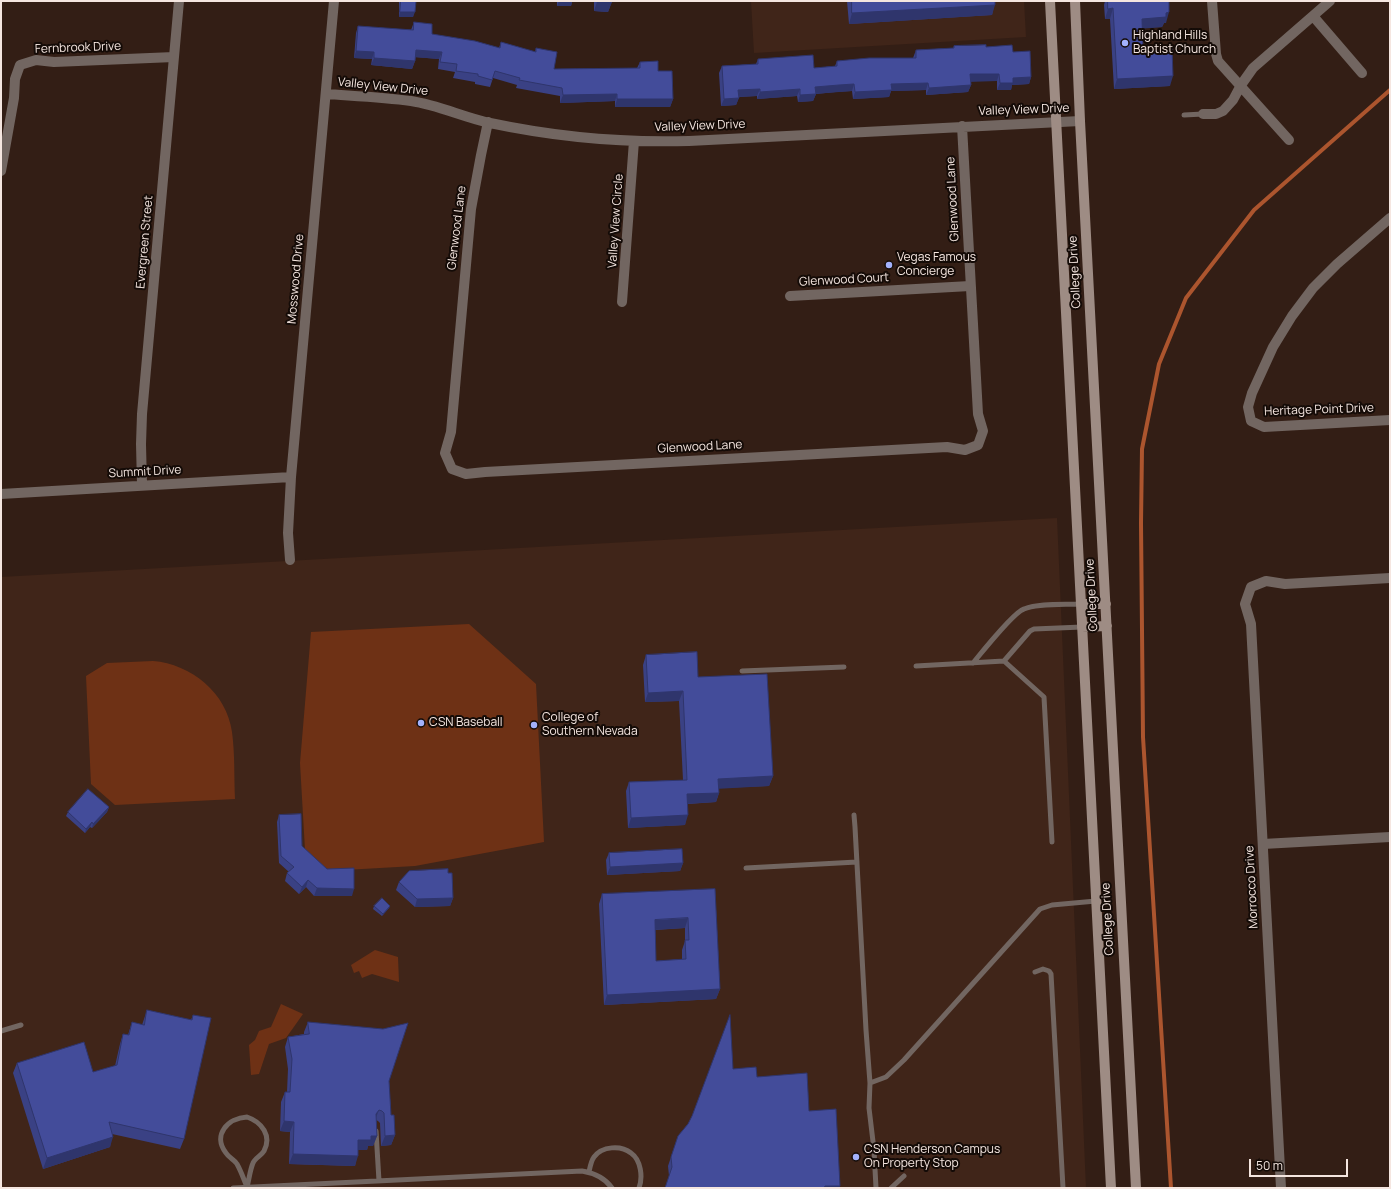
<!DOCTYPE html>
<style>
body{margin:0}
#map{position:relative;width:1391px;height:1189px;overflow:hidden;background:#331e15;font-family:Manrope,sans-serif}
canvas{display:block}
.frame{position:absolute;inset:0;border:2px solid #f5e6e0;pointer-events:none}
.scale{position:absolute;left:1249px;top:1159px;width:99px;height:18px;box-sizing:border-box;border:2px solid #f5e6e0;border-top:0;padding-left:5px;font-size:12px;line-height:14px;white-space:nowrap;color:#f5e6e0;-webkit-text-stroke:3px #140b07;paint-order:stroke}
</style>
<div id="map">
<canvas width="1391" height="1189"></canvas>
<div class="frame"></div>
<div class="scale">50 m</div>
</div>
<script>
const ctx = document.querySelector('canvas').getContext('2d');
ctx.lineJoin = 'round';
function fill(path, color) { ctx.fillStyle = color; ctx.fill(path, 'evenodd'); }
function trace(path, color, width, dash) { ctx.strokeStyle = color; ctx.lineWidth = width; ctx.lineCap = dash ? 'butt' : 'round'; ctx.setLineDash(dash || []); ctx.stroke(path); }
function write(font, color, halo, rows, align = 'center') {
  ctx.font = font + ' Manrope,sans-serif'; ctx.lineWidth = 4; ctx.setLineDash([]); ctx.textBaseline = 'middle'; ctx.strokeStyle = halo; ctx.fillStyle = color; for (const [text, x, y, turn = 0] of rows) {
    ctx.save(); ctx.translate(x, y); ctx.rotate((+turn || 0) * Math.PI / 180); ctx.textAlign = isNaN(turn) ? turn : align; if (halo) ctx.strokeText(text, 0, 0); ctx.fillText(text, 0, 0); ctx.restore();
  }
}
const built = new Path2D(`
 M751,1H1024L1026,37L754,53Z
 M1057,518L1086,1188H1V577Z`);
const green = new Path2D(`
 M469,624L536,684L544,842L415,866L327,871L305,850L300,763L311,632Z
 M153,661C191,664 227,693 232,732C235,754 234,777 235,799L115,805L91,784L86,676L107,663Z
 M375,950L398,957L399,982L372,974L362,978L359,971L354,973L351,965Z
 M281,1004L303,1014L286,1038L269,1044L259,1074L251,1075L249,1045L255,1040L259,1031L271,1027Z`);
const stream = new Path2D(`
 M1171,1188L1143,737L1141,523L1142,449L1159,364L1186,298L1254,210L1390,90`);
const lane = new Path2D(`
 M1184,115L1203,114
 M1004,661L1044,697L1052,842
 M973,663C982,652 1014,612 1024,609C1040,603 1064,605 1081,604
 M916,666L1004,661L1030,631L1034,629L1082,627
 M742,671L844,667
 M854,815L855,827L866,1030L870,1083L869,1108L874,1150L876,1188
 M746,868L857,862
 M1035,972L1043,969L1049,971L1051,974L1063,1188
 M1,1031L21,1025
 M870,1083L886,1077L904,1060L1040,909L1052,905L1096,901
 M247,1117C262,1122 272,1136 264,1151C261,1156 255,1158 253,1163C250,1170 249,1180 247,1187C244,1180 241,1171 237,1164C235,1160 229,1158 226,1153C212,1135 228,1118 247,1117Z
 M376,1131L379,1181
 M589,1172C590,1167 591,1161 594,1157C602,1146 621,1145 631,1153C641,1160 643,1177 639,1188
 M233,1188L582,1171C594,1173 605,1178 612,1188
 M891,1188L904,1176`);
const street = new Path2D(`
 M1212,1L1216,54L1218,61L1289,140
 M1313,16L1362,73
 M326,94C354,96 383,97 411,101C438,105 463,117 490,123C556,137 622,143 689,141L1080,121
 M1203,114H1216L1223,111L1233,100L1241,85L1253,68L1330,1
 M488,122L481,155L471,209L451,432L445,453L452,469L466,474L485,472L947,447L965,450L978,445L983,431L978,414L962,126
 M1,171L14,98L15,79L20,65L36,60L54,62L174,57
 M1390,218L1337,264L1313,288L1292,316L1273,347L1252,393L1248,407L1251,421L1264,427L1390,420
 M790,296L970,286
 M622,302L634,141
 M142,485L141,444L142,414L179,1
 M1,494L291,477
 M290,560L288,533L291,477L334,1
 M1263,844L1390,837
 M1281,1188L1251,624L1245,604L1251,587L1266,581L1285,584L1390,578`);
const secondary = new Path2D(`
 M1050,1L1111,1188
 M1075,1L1080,121L1136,1188
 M1081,604H1106
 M1082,627L1107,626`);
const wall = new Path2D(`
 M399,1H416L413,17H399Z
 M557,1H612L608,12L594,11V2H572L571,6H557Z
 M847,1H995L992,15L849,24Z
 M1105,1H1108L1166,23H1164L1162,27L1142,28L1143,50L1170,86L1114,89L1110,19H1105L1104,5Z
 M414,22L432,34L499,48L501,42L535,52L536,48L554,69L637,68L640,62L658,71L673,99L670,107H615V101L560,103V96L516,88L517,85L493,78L490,87L475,84V82L453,78L455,72L438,69L439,59L415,57V61L412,69L371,65L372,59L354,58L356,33L358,26L411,30Z
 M954,46L986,47L1013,52L1031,77L1029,84L1012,85L1011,90H997V81H971V85L968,92L926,95V90L891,91L889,97L853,99L852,91L836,92L816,94L813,101L798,102L797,96L757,99V96L739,97L736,105L721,106L719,73L722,66L756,64L758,59L814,68L835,66L837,61L913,58L916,50L953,48Z
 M646,655L698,677L773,776L769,786L719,788V793L716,802L688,804L685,825L628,828L626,791L629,782L683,780L679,701L645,702L643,665Z
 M109,807L107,812L92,828L90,827L85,833L66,816L68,812Z
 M279,815L302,846L352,896H314L306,887L299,894L285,881L287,873L289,872L279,863L277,822Z
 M609,853L683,863L680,871L607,875L606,860Z
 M448,873L453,898L450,906L415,907L396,890L399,882Z
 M715,889L720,989L716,999L604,1005L599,904L602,894ZM685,928V941L682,950V959L656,961L655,930Z
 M374,906H390L389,908L382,916L373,909Z
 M147,1010L191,1020L193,1015L184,1139L180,1149L112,1134L110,1147L43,1169L13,1073L17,1063L93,1072L115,1066L120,1044L123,1034L128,1035L132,1022L142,1025Z
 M308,1022L389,1081L391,1115L395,1135L391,1145L381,1146L380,1123L378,1121L376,1120L377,1136L373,1146H368L367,1150H358L355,1166L289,1164L290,1132L280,1131L281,1102L285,1092H287L288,1069L285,1047L288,1037L304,1034V1032Z
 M733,1069L757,1077L809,1111L669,1176L668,1166L678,1136Z`);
const shadedWall = new Path2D(`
 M559,1H595L594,2H572L571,6H557Z
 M597,2H612L608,12L594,11Z
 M995,5L992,15L849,24L852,13Z
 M1113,8L1110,19H1105L1108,9Z
 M400,12H415L413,17H399Z
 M1169,12L1166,23H1164L1162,27L1138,29L1142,19L1166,13Z
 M416,50L442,52L439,59L413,57Z
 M356,51L374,52L372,59L354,58Z
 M374,58L415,61L412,69L371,65Z
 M970,74H999L997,81L968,82Z
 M1173,76L1170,86L1114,89L1117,79Z
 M1031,77L1029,84L1012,85L1011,90H997L1000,83L1013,78Z
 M928,83L926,90L891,91L889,97L853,99L855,92L891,84Z
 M854,84L852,91L813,94L815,87Z
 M971,85L968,92L926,95L929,88Z
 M760,89L757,96L736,97L738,90Z
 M800,89L797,96L757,99L760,92Z
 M617,94L615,101L560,103L563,95Z
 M816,94L813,101L798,102L800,95Z
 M739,98L736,105L721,106L724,99Z
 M617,99H673L670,107H615Z
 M683,691L679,701L645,702L648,693Z
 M773,776L769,786L715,789L718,779Z
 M719,793L716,802L684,804L687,794Z
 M109,807L107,812L92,828L93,824Z
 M688,815L685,825L628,828L631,818Z
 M92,822L90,827L85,833L86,829Z
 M683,863L680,871L607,875L610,867Z
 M308,880L306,887L299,894L302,887Z
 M317,888L354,889L352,896H314Z
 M453,898L450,906L415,907L417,899Z
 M390,906L389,908L382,916L383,914Z
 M688,918L685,928L651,930L655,920Z
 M720,989L716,999L604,1005L607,995Z
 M379,1110L375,1120L376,1114Z
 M284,1121L294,1122L290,1132L280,1131Z
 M395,1135L391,1145L381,1146L385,1136Z
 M371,1136H377L373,1146H368L367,1150H354L358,1140Z
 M113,1137L110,1147L43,1169L47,1158Z
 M293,1154L358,1156L355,1166L289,1164Z
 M825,1186H840L839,1188H824Z`);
const building = new Path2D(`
 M401,1H416L415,12H400Z
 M597,1H612V2H597Z
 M852,1H995V5L852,13Z
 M1108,1H1169V12L1166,13V17L1142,19L1143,50L1172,48L1173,76L1117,79L1113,8L1108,9Z
 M414,22L432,24V34L475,41L500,48L501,42L536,52V48L557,52L554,69L640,68V62L658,61V71H672L673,99H617V94L563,95L562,88L519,80L520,78L495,71L492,80L478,76V74L456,71L457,64L440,62L442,52L416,50L415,61L374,58V52L356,51L358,26L413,30Z
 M986,45V47L1012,45L1013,52L1030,51L1031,77L1013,78V83H1000L999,74H970L971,85L929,88L928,83L891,84L892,90L855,92L854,84L839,85L815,87L816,94L800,95V89L760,92V89L738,90L739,98L724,99L722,66L758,64V59L813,55L814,68L837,66V61L869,58H916V50L954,48V46Z
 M697,652L698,677L767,674L773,776L718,779L719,793L687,794L688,815L631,818L629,782L687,780L683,691L648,693L646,655Z
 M88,789L109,807L93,824L92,822L86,829L68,812Z
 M301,814L302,846L327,869L354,868V889L317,888L308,880L302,887L287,873L294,867L281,856L279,815Z
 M682,849L683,863L610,867L609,853Z
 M448,869V873H452L453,898L417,899L399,882L409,871Z
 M715,889L720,989L607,995L602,894ZM688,918L689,940H685L686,959L656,961L655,920Z
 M382,898L390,906L383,914L374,906Z
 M147,1010L192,1020L193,1015L211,1018L184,1139L109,1122L113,1137L47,1158L17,1063L84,1042L93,1072L117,1065L123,1034L129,1035L132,1022L144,1025Z
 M730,1015L733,1069L756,1067L757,1077L807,1073L809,1111L836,1109L840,1186H825L824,1188H665L672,1167L671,1157L678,1136L688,1124L692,1116Z
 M308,1022L383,1029L408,1023L389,1081L391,1115H394L395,1135L385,1136L384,1113L382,1111L379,1110L376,1114L377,1136H371V1140H358V1156L293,1154L294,1122L284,1121L285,1092H290L292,1059L288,1037L309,1034Z`);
const markers = [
 [1125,43,4,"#a3b2fd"],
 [889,265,4,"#a3b2fd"],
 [421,723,4,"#a3b2fd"],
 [534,725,4,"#a3b2fd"],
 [856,1157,4,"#a3b2fd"]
];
const poiNames = [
 ["Highland Hills",1133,36],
 ["Baptist Church",1133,50],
 ["Vegas Famous",897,258],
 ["Concierge",897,272],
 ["College of",542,718],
 ["Southern Nevada",542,732],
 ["CSN Baseball",429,723],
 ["CSN Henderson Campus",864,1150],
 ["On Property Stop",864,1164]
];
const streetNames = [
 ["Fernbrook Drive",78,48,-2],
 ["Valley View Drive",383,87,6],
 ["Valley View Drive",1024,110,-2],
 ["Valley View Drive",700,126,-2],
 ["Glenwood Lane",953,199,-93],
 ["Valley View Circle",616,221,-86],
 ["Glenwood Lane",457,228,-83],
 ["Evergreen Street",145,242,-85],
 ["College Drive",1075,272,-93],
 ["Mosswood Drive",296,279,-85],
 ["Glenwood Court",844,280,-3],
 ["Heritage Point Drive",1319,410,-2],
 ["Glenwood Lane",700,447,-3],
 ["Summit Drive",145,472,-3],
 ["College Drive",1092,595,-93],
 ["Morrocco Drive",1252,887,-93],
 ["College Drive",1108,919,-93]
];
fill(built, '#402519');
fill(green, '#6e3115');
trace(stream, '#ac552e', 4);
trace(lane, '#726661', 5);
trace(street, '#726661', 10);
trace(secondary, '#9e8c84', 10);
fill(wall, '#3a4184');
fill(shadedWall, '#2f356c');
fill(building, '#434c9a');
trace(building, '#2f356c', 1);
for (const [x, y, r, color] of markers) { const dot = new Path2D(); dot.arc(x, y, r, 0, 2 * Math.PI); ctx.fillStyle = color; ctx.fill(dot); trace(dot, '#140b07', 1.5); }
write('12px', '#f5e6e0', '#140b07', poiNames, 'left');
write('12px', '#f5e6e0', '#140b07', streetNames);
</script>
